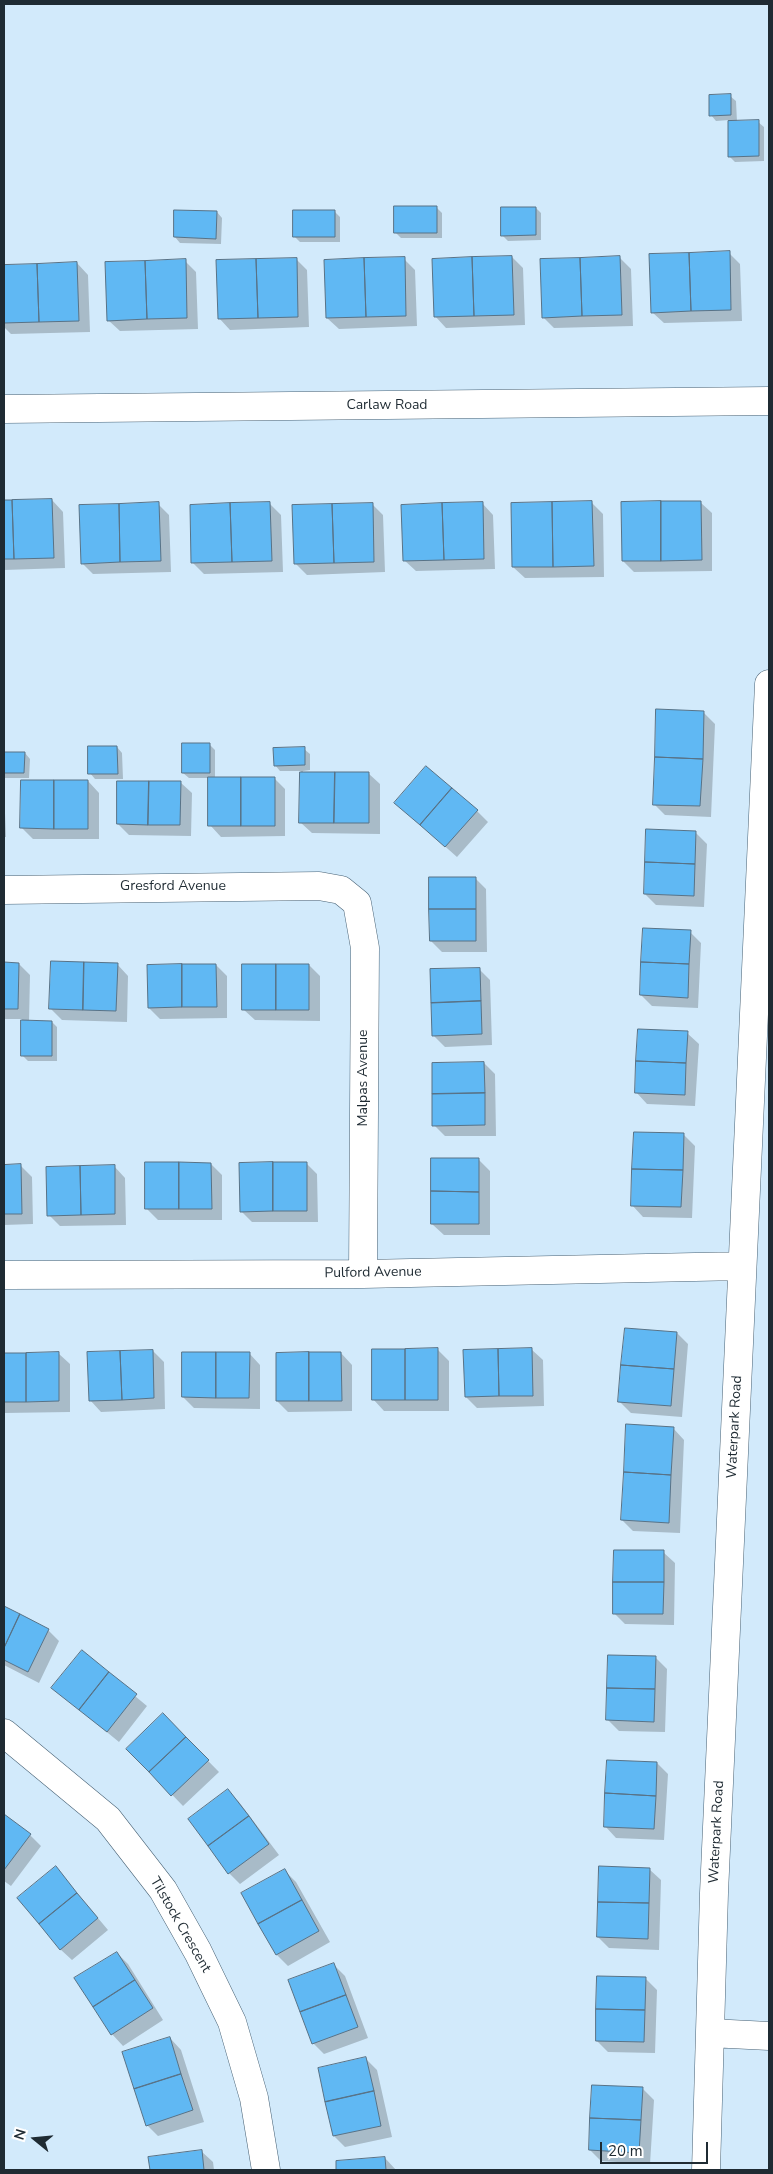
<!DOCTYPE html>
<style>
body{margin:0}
#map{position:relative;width:773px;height:2174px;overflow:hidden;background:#d2eafb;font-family:"Nunito Sans",sans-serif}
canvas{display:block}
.frame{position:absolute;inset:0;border:5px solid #1f2b33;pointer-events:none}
.north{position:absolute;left:10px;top:2114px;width:50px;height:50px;-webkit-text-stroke:4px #fff;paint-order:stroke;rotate:287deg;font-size:14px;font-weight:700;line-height:20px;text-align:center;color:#1f2b33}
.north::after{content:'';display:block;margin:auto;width:18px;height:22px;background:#1f2b33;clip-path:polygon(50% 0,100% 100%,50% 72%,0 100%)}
.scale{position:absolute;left:600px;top:2142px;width:108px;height:22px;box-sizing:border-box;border:2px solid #1f2b33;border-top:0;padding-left:6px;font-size:15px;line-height:18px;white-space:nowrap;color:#1f2b33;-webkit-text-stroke:4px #fff;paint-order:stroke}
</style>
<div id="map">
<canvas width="773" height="2174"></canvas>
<div class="frame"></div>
<div class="north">N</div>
<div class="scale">20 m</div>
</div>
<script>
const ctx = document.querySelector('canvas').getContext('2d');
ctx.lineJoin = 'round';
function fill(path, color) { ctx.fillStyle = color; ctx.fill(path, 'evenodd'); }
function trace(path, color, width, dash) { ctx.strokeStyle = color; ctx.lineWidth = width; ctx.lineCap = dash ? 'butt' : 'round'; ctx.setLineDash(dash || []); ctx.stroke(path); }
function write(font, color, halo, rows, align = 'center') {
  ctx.font = font + ' "Nunito Sans",sans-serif'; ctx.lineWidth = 4; ctx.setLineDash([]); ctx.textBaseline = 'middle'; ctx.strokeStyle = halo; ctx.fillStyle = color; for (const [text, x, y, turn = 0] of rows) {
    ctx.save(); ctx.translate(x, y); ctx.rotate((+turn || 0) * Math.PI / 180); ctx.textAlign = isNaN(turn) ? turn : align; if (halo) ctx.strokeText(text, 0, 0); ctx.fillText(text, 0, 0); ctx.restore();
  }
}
const shadow = new Path2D(`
 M730,96L736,101L737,122H758L764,127V161L735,162L729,156V120L716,121L711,115Z
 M436,207L442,213V238H401L395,232Z
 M536,208L541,213V240L508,241L502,235Z
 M217,212L222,218L221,244L180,243L175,237Z
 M335,212L340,217V242H300L294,236Z
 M729,253L740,264L742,321L664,323L652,312Z
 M512,257L523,268L525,325L446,328L435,316Z
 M620,258L631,269L633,326L554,328L543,317Z
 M296,259L307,270L309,327L230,330L219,318Z
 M404,259L415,270L417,326L339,329L327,318Z
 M185,261L196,272L198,329L120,331L108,320Z
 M77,263L88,275L90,332L11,334L4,327V266Z
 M52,500L63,512L65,568L4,570V502Z
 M700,502L712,513V571L634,572L623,561Z
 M269,503L281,515L283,572L204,574L193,563Z
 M482,503L493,515L495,569L416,571L404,560Z
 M592,503L603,514L604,577L525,578L513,567Z
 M158,504L169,515L171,572L93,574L82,563Z
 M372,504L383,515L385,572L307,575L295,563Z
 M703,712L715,724L711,817L665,815L654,804Z
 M209,744L215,750V778H274L285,789V836L221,837L210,825V778H189L183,773Z
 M117,747L122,753L123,779H95L90,773Z
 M304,749L310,754V770L303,771V773H368L380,784V834L312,833L300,822L301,771H280L275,765Z
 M4,753H25L30,759L29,778H4Z
 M88,781L99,793V839H33L22,828Z
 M180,782L192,793L191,836L129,835L118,824Z
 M4,789L6,837H4Z
 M396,803L477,811L488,822L457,857Z
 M695,832L707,844L704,907L656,905L645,894Z
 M475,878L486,889L487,952H442L431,941Z
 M690,932L701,943L698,1008L652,1006L641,995Z
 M4,963L19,964L30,975L29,1022H52L57,1027V1061H28L22,1055V1019H4Z
 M117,964L128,976L127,1022L62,1020L51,1009Z
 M216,965L227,976V1018L160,1019L149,1008Z
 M309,965L320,976V1021L255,1020L243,1009Z
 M479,969L490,980L492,1045L445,1047L434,1036Z
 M687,1033L699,1044L695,1106L647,1104L636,1092Z
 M484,1063L495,1074L496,1136H445L434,1125Z
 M684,1135L695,1146L692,1218L643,1217L632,1205Z
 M479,1160L490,1171V1235H444L432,1224Z
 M306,1163L317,1174L318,1222H252L241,1211Z
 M211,1164L222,1175V1220H158L147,1209Z
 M4,1166H21L32,1177L33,1224L4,1225Z
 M114,1166L125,1178L126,1225L60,1226L49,1215Z
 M677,1333L688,1344L682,1417L631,1413L620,1402Z
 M531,1349L543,1360L544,1406L477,1408L466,1397Z
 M438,1350L449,1361V1411H384L373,1399Z
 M153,1351L164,1362L165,1409L101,1412L90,1400Z
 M58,1353L70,1364V1412L5,1413L4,1411V1354Z
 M249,1353L260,1365V1409L194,1408L183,1397Z
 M341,1353L352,1365V1411L288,1412L277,1401Z
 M673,1428L684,1440L680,1533L633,1531L622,1520Z
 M663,1552L675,1563L674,1625L625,1624L614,1613Z
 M4,1608L48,1630L59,1641L39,1683L4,1665Z
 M82,1652L147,1706L119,1742L53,1688Z
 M655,1657L667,1669L665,1732L619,1731L608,1720Z
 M163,1715L219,1772L183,1806L128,1749Z
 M657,1763L668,1774L664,1840L616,1838L605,1826Z
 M228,1791L239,1802L279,1855L240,1884L229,1873Z
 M4,1815L30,1835L41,1846L11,1886L4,1881Z
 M56,1868L108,1930L72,1960L60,1949Z
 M649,1869L661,1880L659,1950L609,1948L598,1937Z
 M285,1871L296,1882L330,1942L288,1966L277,1955Z
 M117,1953L128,1964L163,2020L123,2046L112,2034Z
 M334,1965L345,1976L368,2038L324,2054L313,2043Z
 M645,1978L657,1990L655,2053L608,2052L597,2041Z
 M170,2038L181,2050L204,2122L158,2136L147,2125Z
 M366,2059L377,2070L392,2137L345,2147L334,2136Z
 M643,2089L654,2100L650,2164L601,2161L590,2150Z
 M201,2151L213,2162L214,2170H151L149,2158Z
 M385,2158L396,2170H338L337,2162Z`);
const building = new Path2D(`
 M731,94V115L709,116V95Z
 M759,120V156L728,157V121Z
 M394,206H437V233H394Z
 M501,207H536V235L501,236Z
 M174,210L217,211L216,239L174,237Z
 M293,210H335V237H293Z
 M730,251L731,310L691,311L689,253Z
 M689,253L691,311L651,313L649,254Z
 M512,256L514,315L474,316L472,257Z
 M620,256L622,315L582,316L580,258Z
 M405,257L406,316L366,317L364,258Z
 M472,257L474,316L434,317L432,259Z
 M297,258L298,317L258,318L256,259Z
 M364,258L366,317L326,318L324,260Z
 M580,258L582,316L542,318L540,259Z
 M186,259L187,318L147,319L145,261Z
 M256,259L258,318L218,319L216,260Z
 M145,261L147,319L107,321L105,262Z
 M77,262L79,321L39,322L37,264Z
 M37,264L39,322L4,323V265Z
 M52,499L54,558L14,559L12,500Z
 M4,500H12L14,559H4Z
 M592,501L594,566L553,567L552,502Z
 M661,501V561H622L621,502Z
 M661,501H701L702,560L661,561Z
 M159,502L161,561L120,562L119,504Z
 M270,502L272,561L232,562L230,503Z
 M483,502L484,559L444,560L442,503Z
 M552,502L553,567H512L511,503Z
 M230,503L232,562L191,563L190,505Z
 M373,503L374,562L334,563L332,504Z
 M442,503L444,560L403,561L401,505Z
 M119,504L120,562L81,564L79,505Z
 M332,504L334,563L294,564L292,505Z
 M656,709L704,711L703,759L655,757Z
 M182,743H210V773H182Z
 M88,746H117L118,774H88Z
 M305,747V765L274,766L273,748Z
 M4,752H25L24,773H4Z
 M655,757L703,759L700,806L653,805Z
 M426,766L452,788L420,825L394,803Z
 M300,772H335L334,823H299Z
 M335,772H369V823H334Z
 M208,777H241V826H208Z
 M241,777H275V826H241Z
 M21,780H54V829L20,828Z
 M54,780H88V829H54Z
 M117,781H149L148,825L117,824Z
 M149,781H181L180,825H148Z
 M452,788L478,810L445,847L420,825Z
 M646,829L696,831L695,864L645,862Z
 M645,862L695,864L694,896L644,894Z
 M429,877H476V909H429Z
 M429,909H476V941H430Z
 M643,928L691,930L689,964L641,962Z
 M51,961L84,962L83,1010L49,1009Z
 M4,962L19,963L18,1009H4Z
 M84,962L118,963L116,1011L83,1010Z
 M641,962L689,964L688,998L640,995Z
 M182,964H216L217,1007H182Z
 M182,964V1007L148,1008L147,965Z
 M242,964H276V1010H242Z
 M276,964H309V1010H276Z
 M480,968L481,1001L431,1003L430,969Z
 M481,1001L482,1034L432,1036L431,1003Z
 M21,1020L52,1021V1056H21Z
 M638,1029L688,1031L686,1063L636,1061Z
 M636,1061L686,1063L685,1095L635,1093Z
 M484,1062L485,1093L432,1094V1063Z
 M485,1093V1125L432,1126V1094Z
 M634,1132L684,1133L683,1170L632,1169Z
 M431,1158H479V1192L431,1191Z
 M145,1162H179V1209H145Z
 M179,1162L211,1163L212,1209H179Z
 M273,1162V1211L240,1212L239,1163Z
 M273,1162H307V1211H273Z
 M21,1164L22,1214H4V1165Z
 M115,1165V1214L81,1215L80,1166Z
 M80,1166L81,1215L47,1216L46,1167Z
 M632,1169L683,1170L681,1207L631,1206Z
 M431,1191L479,1192V1224H431Z
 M625,1328L677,1332L674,1369L621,1365Z
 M438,1348V1400H405V1349Z
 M532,1348L533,1396H499L498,1349Z
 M372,1349H405V1400H372Z
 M498,1349L499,1396L465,1397L463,1350Z
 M153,1350L154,1398L122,1400L120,1351Z
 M120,1351L122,1400L89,1401L87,1352Z
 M59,1352V1401L26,1402V1353Z
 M182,1352H216V1398L182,1397Z
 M216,1352H250L249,1398H216Z
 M309,1352H341L342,1401H309Z
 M309,1352V1401H276V1353Z
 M4,1353H26V1402H4Z
 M621,1365L674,1369L671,1406L618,1402Z
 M626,1424L674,1427L671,1475L624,1472Z
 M624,1472L671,1475L669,1523L621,1520Z
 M614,1550H664V1582H613Z
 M613,1582H664L663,1614H613Z
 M4,1606L20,1614L4,1648Z
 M20,1614L49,1629L28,1672L4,1660V1648Z
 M82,1650L109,1672L79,1710L51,1688Z
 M608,1655L656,1656L655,1689L607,1688Z
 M109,1672L137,1694L107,1732L79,1710Z
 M607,1688L655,1689L654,1722L606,1720Z
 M163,1713L186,1737L149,1772L126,1749Z
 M186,1737L209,1760L171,1796L149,1772Z
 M607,1760L657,1762L656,1796L605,1793Z
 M228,1789L249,1816L208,1846L188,1819Z
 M605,1793L656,1796L654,1829L604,1827Z
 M4,1814L31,1834L4,1870Z
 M249,1816L269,1844L228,1874L208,1846Z
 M56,1866L77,1893L39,1924L17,1898Z
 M599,1866L650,1868L649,1903L598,1902Z
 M285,1869L302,1900L258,1924L241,1893Z
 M77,1893L98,1918L60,1950L39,1924Z
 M302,1900L319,1931L276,1955L258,1924Z
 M598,1902L649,1903L648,1939L597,1937Z
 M117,1952L135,1980L93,2007L74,1978Z
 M334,1963L346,1995L300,2012L288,1980Z
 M597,1976L646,1977L645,2010L596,2009Z
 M135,1980L153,2008L111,2035L93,2007Z
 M346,1995L358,2027L312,2044L300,2012Z
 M596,2009L645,2010L644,2042L596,2041Z
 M170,2037L181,2074L134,2089L122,2052Z
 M366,2057L374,2091L325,2102L318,2068Z
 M181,2074L193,2110L146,2126L134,2089Z
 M592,2085L643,2087L641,2120L590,2118Z
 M374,2091L381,2126L333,2136L325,2102Z
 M590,2118L641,2120L639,2153L589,2150Z
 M202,2150L204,2170H150L148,2157Z
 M385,2157L386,2170H336V2161Z`);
const street = new Path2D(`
 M4,409L769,401
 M4,890L319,886L341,890L357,903L365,948L363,1274
 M4,1275L363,1274L742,1266
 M4,1733L108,1819L163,1890L198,1952L232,2022L254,2098L266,2170
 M710,2033L769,2036
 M706,2170L714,1893L769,684`);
const streetNames = [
 ["Carlaw Road",387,406],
 ["Gresford Avenue",173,887],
 ["Malpas Avenue",364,1078,-90],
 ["Pulford Avenue",373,1273,-1],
 ["Waterpark Road",735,1427,-87],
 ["Waterpark Road",717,1832,-87],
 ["Tilstock Crescent",180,1925,60]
];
fill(shadow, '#0003');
fill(building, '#60b8f3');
trace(building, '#587286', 1);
trace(street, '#486275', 29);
trace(street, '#fff', 28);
write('14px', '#1f2b33', '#fff', streetNames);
</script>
